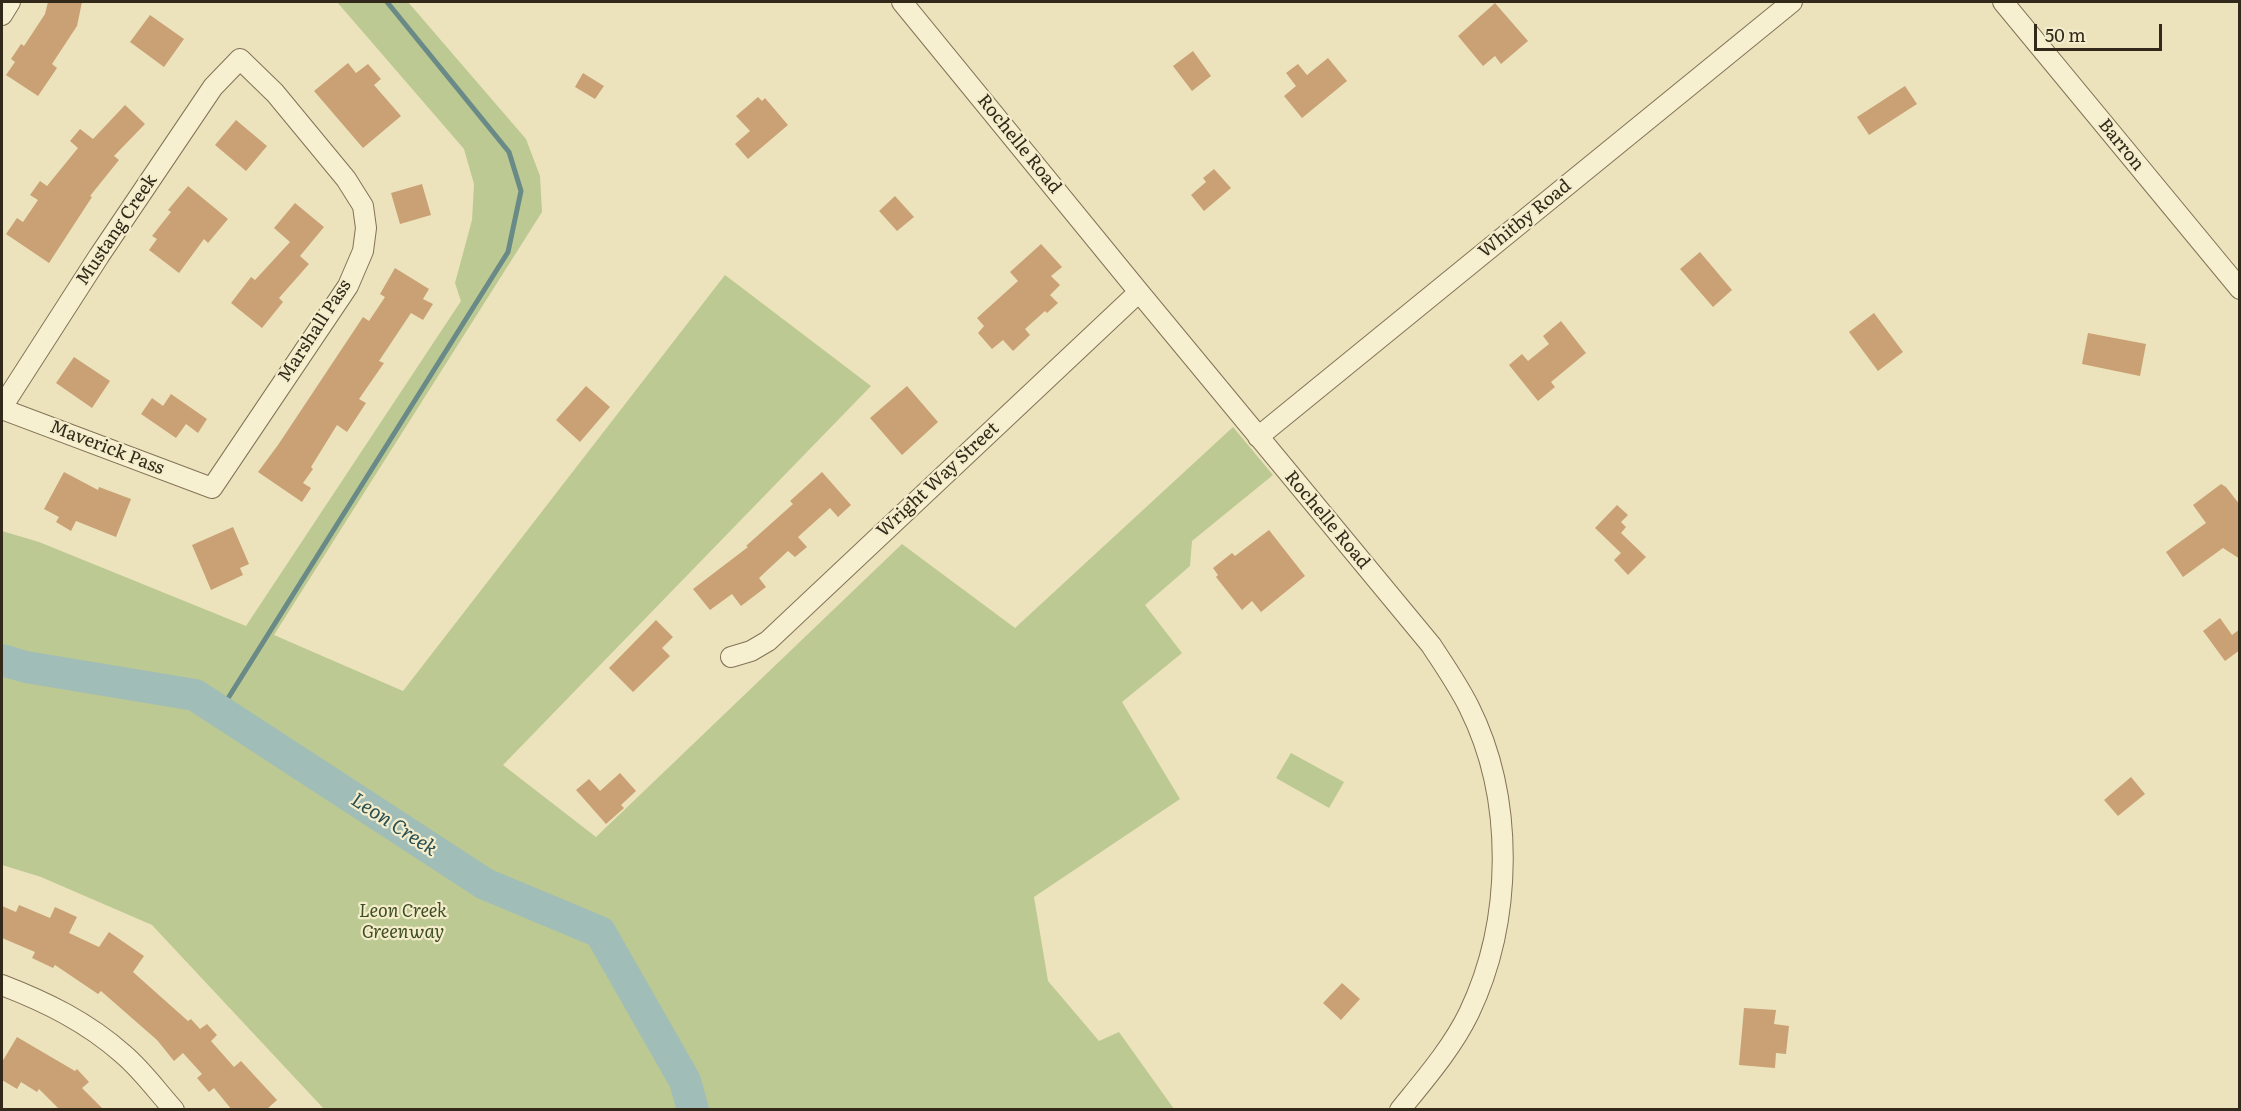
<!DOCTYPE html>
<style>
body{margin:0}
#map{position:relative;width:2241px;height:1111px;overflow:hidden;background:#ece3bd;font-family:Literata,serif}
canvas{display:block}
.frame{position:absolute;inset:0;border:3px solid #33291b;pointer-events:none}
.scale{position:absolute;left:2034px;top:24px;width:128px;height:27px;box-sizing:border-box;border:3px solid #33291b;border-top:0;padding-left:8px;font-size:18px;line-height:21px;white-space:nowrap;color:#33291b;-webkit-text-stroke:4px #f4edcc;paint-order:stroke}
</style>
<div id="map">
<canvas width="2241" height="1111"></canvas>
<div class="frame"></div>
<div class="scale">50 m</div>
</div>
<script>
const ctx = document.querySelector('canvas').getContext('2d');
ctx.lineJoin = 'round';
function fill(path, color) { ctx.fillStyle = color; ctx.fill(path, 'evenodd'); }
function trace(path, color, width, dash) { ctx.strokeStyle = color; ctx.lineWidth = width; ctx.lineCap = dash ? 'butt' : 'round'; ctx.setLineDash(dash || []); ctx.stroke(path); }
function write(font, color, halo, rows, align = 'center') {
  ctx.font = font + ' Literata,serif'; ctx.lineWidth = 4.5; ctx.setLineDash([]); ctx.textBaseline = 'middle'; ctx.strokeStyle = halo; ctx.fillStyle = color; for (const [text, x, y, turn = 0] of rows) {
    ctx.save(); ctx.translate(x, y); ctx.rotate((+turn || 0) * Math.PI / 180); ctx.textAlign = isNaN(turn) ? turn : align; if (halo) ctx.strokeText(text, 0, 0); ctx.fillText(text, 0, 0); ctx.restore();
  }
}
const green = new Path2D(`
 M337,2H408L526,139L540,176L542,212L274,635L403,691L725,275L871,386L503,765L596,837L902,544L1015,628L1233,427L1273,475L1192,541L1190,566L1145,605L1182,653L1122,702L1180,799L1034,897L1048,981L1099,1041L1119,1032L1174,1109H324L152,925L41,877L2,865V531L39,542L246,626L461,301L455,283L472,220L474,184L464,149Z
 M1291,753L1344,782L1329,808L1276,778Z`);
const stream = new Path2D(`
 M220,711L508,252L521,191L509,152L387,2`);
const river = new Path2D(`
 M2,660L26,667L195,695L485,884L600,932L685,1081L693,1110`);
const building = new Path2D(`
 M48,2H82L77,26L52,64L57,68L38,96L6,75L15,62L11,59L21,44L24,46L45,14Z
 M1495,3L1528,41L1501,64L1495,56L1483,66L1458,36Z
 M150,15L184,39L164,67L130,42Z
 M1193,51L1211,76L1192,91L1173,66Z
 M1328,58L1347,81L1302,118L1284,96L1296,86L1286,73L1298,64L1307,75Z
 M348,63L356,73L368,64L381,79L374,85L401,116L363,148L314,91Z
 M583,73L604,86L595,99L575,87Z
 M1905,86L1917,104L1869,135L1857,117Z
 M758,97L762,101L765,98L788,125L748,159L735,144L750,131L736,116Z
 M125,105L145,124L114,156L119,160L90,196L92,197L49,263L6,234L17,218L23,222L38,200L30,195L40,181L47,186L78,148L70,141L80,129L93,139Z
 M236,120L267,146L246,171L215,145Z
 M1214,169L1231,188L1204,211L1191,195L1206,182L1203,178Z
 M422,184L431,215L400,224L391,193Z
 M188,186L228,219L208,243L204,239L179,273L149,250L157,239L152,236L171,212L168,210Z
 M895,196L914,217L897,231L879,211Z
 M295,203L324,227L300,256L309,264L279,298L283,302L262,328L231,303L251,277L255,280L290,242L274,228Z
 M1041,244L1062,267L1051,276L1060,285L1050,295L1058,303L1047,313L1045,311L1025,329L1030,335L1013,351L1003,340L992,349L978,333L984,326L977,318L1018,281L1010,272Z
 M1700,252L1732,290L1713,307L1680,269Z
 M395,268L429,289L423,299L433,304L423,320L411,313L379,361L384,363L359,399L366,403L347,432L337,425L311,467L313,469L303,483L311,488L302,502L258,472L278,445L363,317L369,321L385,297L380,294Z
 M1874,313L1903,352L1878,371L1849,332Z
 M1561,321L1586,353L1551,382L1555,387L1538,401L1509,365L1522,354L1528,361L1549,344L1543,336Z
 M2088,333L2146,344L2140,376L2082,364Z
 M74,357L110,381L92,408L56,383Z
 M586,386L610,407L580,442L556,420Z
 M907,386L938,422L902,455L870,418Z
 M171,394L207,419L198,433L186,424L176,438L141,414L152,398L163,406Z
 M64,472L98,490L99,487L131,499L116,537L76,521L71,531L56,522L59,517L44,509Z
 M822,472L851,505L838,517L830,508L798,537L807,547L795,557L788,551L759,578L766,587L741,606L732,594L710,610L693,589L748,547L746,546L793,504L790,501Z
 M2221,484L2226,487L2240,505V559L2223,548L2183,577L2166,552L2206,523L2193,505Z
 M1617,505L1628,515L1621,522L1626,527L1621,533L1646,557L1628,575L1614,560L1621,553L1595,528Z
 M233,527L249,564L240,568L243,575L211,590L192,545Z
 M1269,530L1305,576L1261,612L1252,601L1242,610L1216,577L1218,575L1213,568L1232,553L1235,556Z
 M2220,618L2232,635L2240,629V650L2225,661L2203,631Z
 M656,620L673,637L662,648L670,656L633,692L609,668Z
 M620,773L636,791L621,805L624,808L606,824L576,790L589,779L600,791Z
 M2131,777L2145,794L2118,816L2104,800Z
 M19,905L50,918L55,907L77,917L69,933L99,947L109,932L144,956L133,972L188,1021L191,1019L200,1029L207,1024L217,1035L211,1041L234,1067L241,1061L277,1100L266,1110H232L214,1088L209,1092L197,1078L202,1074L183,1053L174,1061L157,1040L101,991L98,994L55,965L53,968L32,958L35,952L2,938V906L16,912Z
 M1342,983L1360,999L1341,1020L1323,1003Z
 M1744,1008L1776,1010L1774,1024L1789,1026L1786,1054L1776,1053L1775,1068L1739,1065Z
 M17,1037L75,1071L77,1069L89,1082L82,1088L104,1110H60L39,1089L37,1092L21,1082L17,1089L2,1080V1062Z`);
const street = new Path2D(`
 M902,2L1139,292L1431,645C1444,665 1458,685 1469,707C1515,799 1513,921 1469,1013C1452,1048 1425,1079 1400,1110
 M2003,2L2240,289
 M2,15L10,2
 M2,407L99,256L213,87L240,59L275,93L346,179L363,206L366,228L363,251L348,286L212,488L2,409
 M1258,437L1792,2
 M731,657L751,651L768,641L1139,292
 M2,985C46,1002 87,1022 123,1054C142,1070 157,1091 174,1110`);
const streetNames = [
 ["Rochelle Road",1019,144,51],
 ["Barron",2121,145,51],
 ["Whitby Road",1525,219,-39],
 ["Mustang Creek",117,230,-56],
 ["Marshall Pass",315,331,-57],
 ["Maverick Pass",107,448,21],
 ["Wright Way Street",938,480,-43],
 ["Rochelle Road",1327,520,50]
];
const parkNames = [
 ["Leon Creek",403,912],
 ["Greenway",403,933]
];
const waterNames = [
 ["Leon Creek",394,825,33]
];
fill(green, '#bcc992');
trace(stream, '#698a86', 5);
trace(river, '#a1bdb8', 32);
fill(building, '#c9a174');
trace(street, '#837357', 22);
trace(street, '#f7f0d0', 20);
write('18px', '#33291b', '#f4edcc', streetNames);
write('italic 18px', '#3e4e22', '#f4edcc', parkNames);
write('italic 20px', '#2b5052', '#f4edcc', waterNames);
</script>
